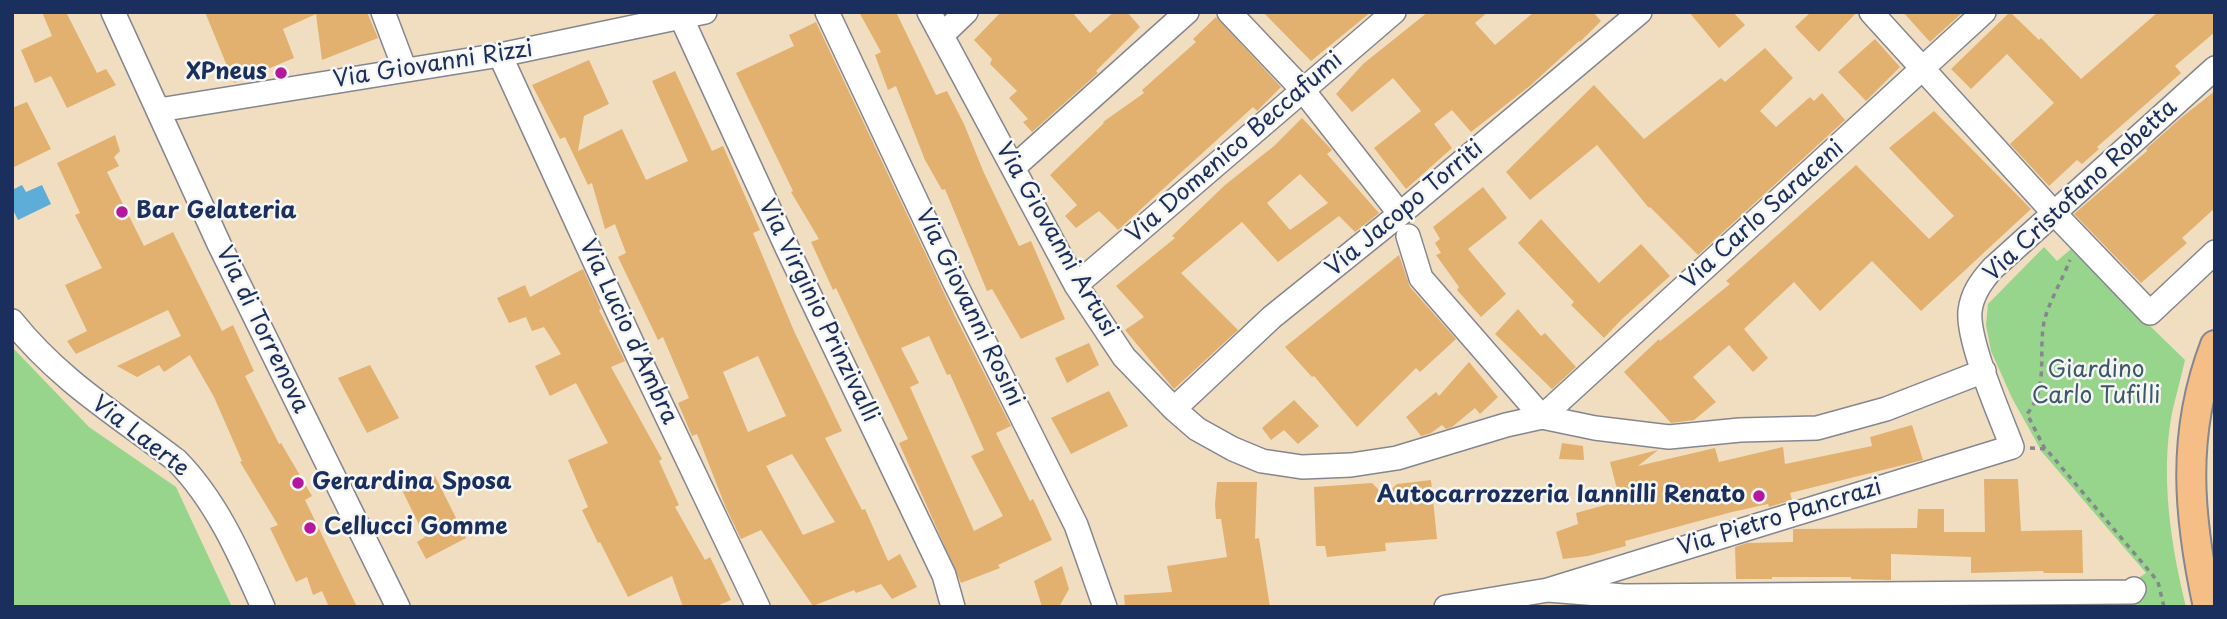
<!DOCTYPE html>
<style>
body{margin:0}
#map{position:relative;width:2227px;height:619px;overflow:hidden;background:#f1dec0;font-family:"Playpen Sans",sans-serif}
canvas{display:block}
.frame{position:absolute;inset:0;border:14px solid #1b2f5e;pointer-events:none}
</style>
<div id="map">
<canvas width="2227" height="619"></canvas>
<div class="frame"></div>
</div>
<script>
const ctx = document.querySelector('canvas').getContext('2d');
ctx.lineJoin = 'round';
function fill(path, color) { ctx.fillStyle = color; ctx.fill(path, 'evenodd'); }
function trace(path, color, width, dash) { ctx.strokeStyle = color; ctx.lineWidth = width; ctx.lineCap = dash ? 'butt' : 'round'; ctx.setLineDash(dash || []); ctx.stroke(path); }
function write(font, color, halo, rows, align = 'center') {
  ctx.font = font + ' "Playpen Sans",sans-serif'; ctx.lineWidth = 5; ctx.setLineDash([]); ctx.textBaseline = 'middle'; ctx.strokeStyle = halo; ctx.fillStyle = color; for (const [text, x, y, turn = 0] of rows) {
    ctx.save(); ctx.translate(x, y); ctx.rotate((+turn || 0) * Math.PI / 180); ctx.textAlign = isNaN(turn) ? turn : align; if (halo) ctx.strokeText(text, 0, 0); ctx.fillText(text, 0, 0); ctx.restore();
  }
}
const green = new Path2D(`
 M2044,247L2057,261L2071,249L2185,360C2181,378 2176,395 2172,413C2160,476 2171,545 2186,607H2135L2134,581L2146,573L2042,452L2012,398L1991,351L1986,325L1988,304Z
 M12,347L89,427L176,487L232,607H12Z`);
const water = new Path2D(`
 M22,185L26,192L42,185L51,204L18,220L12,208V190Z`);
const building = new Path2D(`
 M42,12H66L97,73L106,69L116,85L67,108L51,76L35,83L21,50L52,36Z
 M205,12H367L378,38L322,60L316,14L283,29L294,58L234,83Z
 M859,12H896L936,95L947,91L964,124L984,173L1019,246L1031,241L1065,319L1021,339L992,289L987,291L945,189L942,190L925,160L896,86L888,90L875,55L881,52Z
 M1001,12H1072L1090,33L1114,12H1127L1140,27L1096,71L1098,73L1032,132L1023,122L1028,119L1009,98L1017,91L990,64L992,59L974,40Z
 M1263,12H1371L1311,61Z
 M1428,12H1488L1475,23L1495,45L1534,12H1593L1601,21L1580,42L1579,41L1531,85L1471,132L1452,110L1434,124L1452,148L1406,189L1374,148L1421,111L1393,78L1352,112L1336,94L1363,64Z
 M1689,12H1733L1745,25L1719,48Z
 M1811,12H1857L1819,52L1795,27Z
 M1903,12H1963L1930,42Z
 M2010,12L2039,40L2041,38L2081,79L2158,12H2215V32L2175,66L2181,73L2154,97L2097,147L2099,149L2082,164L2077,160L2049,186L2010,144L2054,103L2007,54L1971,89L1951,69Z
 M1216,17L1281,87L1257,111L1253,107L1118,230L1099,211L1076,228L1065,216L1077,205L1050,175L1104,123L1103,122L1144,93L1142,90L1196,42L1193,39Z
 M816,22L955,316L1011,426L996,433L1030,501L1033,499L1052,540L998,565L1000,568L961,583L899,443L908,439L836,288L833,290L811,242L819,239L791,192L793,191L736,73L794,46L789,35ZM929,336L947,375L950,374L984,450L971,456L1003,516L974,531L910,387L919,383L901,348Z
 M1875,39L1900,67L1866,101L1838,72Z
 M1765,48L1793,78L1760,111L1776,127L1810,97L1814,101L1822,93L1845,120L1698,255L1650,207L1649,208L1597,145L1530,200L1506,172L1594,85L1644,139L1721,78L1725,82Z
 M589,60L609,104L584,116L578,151L622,129L646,180L688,161L652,81L675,71L712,151L723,146L760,230L753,233L794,331L842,431L825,438L862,510L865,509L888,561L900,554L917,587L892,599L881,584L856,593L854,590L813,606L761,530L741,539L726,508L697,434L692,436L678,403L689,398L663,337L658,340L618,257L626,253L615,224L605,229L592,183L588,185L565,137L560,139L532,85ZM758,356L786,416L748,432L723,372ZM792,454L835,522L803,535L766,466Z
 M2215,91V208L2182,238L2187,243L2141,283L2074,214L2147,151L2146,149L2182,117Z
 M27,102L51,149L12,168V108Z
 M1934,111L2031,209L1921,311L1872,261L1820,311L1794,282L1744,329L1768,358L1753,372L1729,345L1693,377L1716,402L1694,420L1671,423L1624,372L1659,339L1660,341L1730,284L1726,281L1856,165L1929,239L1954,216L1889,148Z
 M1302,118L1332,150L1327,154L1379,213L1355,232L1339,216L1278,262L1242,222L1181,273L1238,330L1174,389L1125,330L1144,317L1116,286L1175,238L1172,236L1225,185L1274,146ZM1300,174L1328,203L1290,230L1267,203Z
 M115,135L120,151L114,157L119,166L107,172L144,246L173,232L222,331L233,325L254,371L245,376L279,444L281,443L312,496L305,500L357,607H329L322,591L313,595L307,577L296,582L270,528L278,525L240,462L242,461L214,397L190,355L164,372L159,365L137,377L117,366L181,336L168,310L76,354L67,341L87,331L65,285L102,268L75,215L80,213L57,163Z
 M1483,187L1507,218L1468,249L1506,294L1481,317L1457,290L1459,287L1436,255L1441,253L1435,243L1440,239L1433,227Z
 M1541,219L1599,283L1641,244L1670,276L1622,319L1604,338L1571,305L1574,302L1518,243Z
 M1399,255L1410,287L1456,339L1420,372L1416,368L1357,427L1314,376L1312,377L1285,347Z
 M583,269L601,309L599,310L625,361L611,367L662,459L659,461L679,505L675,507L705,560L710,557L731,600L714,607H683L672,576L628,597L600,542L598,543L582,510L588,507L568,460L608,443L576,383L550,396L535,366L561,354L544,327L532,331L526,317L509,323L497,298L525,285L530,297Z
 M1518,309L1541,336L1545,333L1576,367L1552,389L1495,334Z
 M1089,343L1099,365L1067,383L1055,358Z
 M1469,362L1498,397L1480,414L1475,408L1452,427L1446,429L1442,425L1431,433L1421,436L1406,417L1436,392L1439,396Z
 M370,365L399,418L367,433L338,378Z
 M1109,391L1128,426L1071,454L1051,418Z
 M1294,400L1319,426L1298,444L1284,430L1271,440L1262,428Z
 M1912,425L1923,460L1790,493L1792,500L1769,507L1768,504L1732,512L1625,541L1626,546L1588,556L1563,559L1556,532L1578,524L1576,513L1620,501L1610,462L1658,450L1638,466L1715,448L1719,462L1783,447L1785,464L1872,446L1870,437Z
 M1562,443L1583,446L1584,460L1559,459Z
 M435,476L466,538L426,559L417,542L425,537L403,492Z
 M1984,479H2018L2021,531L2082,530L2083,573H2044L2043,571L1971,573V557L1891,554V580L1851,579V577H1772V579H1736L1735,547L1747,543L1793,542V529L1917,528L1918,509H1944V532H1985Z
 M1431,480L1437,539L1385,543L1386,551L1327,557L1325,546H1316L1314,487L1372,483L1384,495L1397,484Z
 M1217,482H1257L1255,539L1259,538L1270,607H1125L1124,595L1172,592L1167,566L1227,557L1221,519H1216L1215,504Z
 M1062,566L1069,589L1059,607H1042L1034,581Z`);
const path = new Path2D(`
 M2030,448L2046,449L2151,573L2158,582L2164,607
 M2045,449L2027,414C2049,387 2038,353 2044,322C2048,304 2063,278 2070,260`);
const minor = new Path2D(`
 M113,12L219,244L398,607
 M383,12L405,70
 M827,12L954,281L1076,525L1105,607
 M929,12L1076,285L1124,357L1174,409L1197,429L1233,449L1262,461L1302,467L1351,465L1397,458L1506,425L1542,417L1595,428L1669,437L1740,430L1817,428L1886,409L1984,371
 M1229,12L1302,89L1400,214
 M1871,12L2054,213L2150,313L2215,252
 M681,17L788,250L944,575L953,607
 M942,35L966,12
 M500,55L638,356L758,607
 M159,110L500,55L705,12
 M1014,167L1187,12
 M1408,236L1421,278L1542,417
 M1076,285L1394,12
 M12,321C60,381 116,414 176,460C216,500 240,555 263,607
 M1174,409L1272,317L1400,214L1640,12
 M1542,417L1984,12
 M1548,590L2012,447C2000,415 1967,341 1970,311C1972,294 1981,281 1993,268L2215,68
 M1446,607L1548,590L1624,596L2132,592L2134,589`);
const major = new Path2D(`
 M2208,607C2188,515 2181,434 2215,345`);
const markers = [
 [281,73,7,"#b5179e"],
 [122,212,7,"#b5179e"],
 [298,483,7,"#b5179e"],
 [1759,496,7,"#b5179e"],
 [310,528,7,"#b5179e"]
];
const streetNames = [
 ["Via Giovanni Rizzi",433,65,-9],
 ["Via Domenico Beccafumi",1235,148,-41],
 ["Via Cristofano Robetta",2081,191,-43],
 ["Via Jacopo Torriti",1405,209,-40],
 ["Via Carlo Saraceni",1763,215,-42],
 ["Via Giovanni Artusi",1056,240,60],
 ["Via Giovanni Rosini",969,308,64],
 ["Via Virginio Prinzivalli",818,311,64],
 ["Via di Torrenova",262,330,64],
 ["Via Lucio d'Ambra",628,332,65],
 ["Via Laerte",140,437,38],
 ["Via Pietro Pancrazi",1780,518,-17]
];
const poiNames = [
 ["XPneus",267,73,"right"],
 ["Bar Gelateria",136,212],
 ["Gerardina Sposa",312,483],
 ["Autocarrozzeria Iannilli Renato",1745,496,"right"],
 ["Cellucci Gomme",324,528]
];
const parkNames = [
 ["Giardino",2096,371],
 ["Carlo Tufilli",2096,397]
];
fill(green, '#96d58b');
fill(water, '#5dadd8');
fill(building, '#e2b06f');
trace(minor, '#86868f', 26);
trace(major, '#86868f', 32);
trace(path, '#86868f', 3.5, [5, 5]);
trace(minor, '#fff', 23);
trace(major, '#f6be87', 28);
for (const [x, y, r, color] of markers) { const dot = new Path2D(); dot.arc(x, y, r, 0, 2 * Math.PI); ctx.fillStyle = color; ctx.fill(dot); trace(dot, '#f6f6f2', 2.5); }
write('23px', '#1b2f5e', '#f6f6f2', streetNames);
write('bold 23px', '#1b2f5e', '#f6f6f2', poiNames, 'left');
write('23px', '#3a5869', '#f6f6f2', parkNames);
</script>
